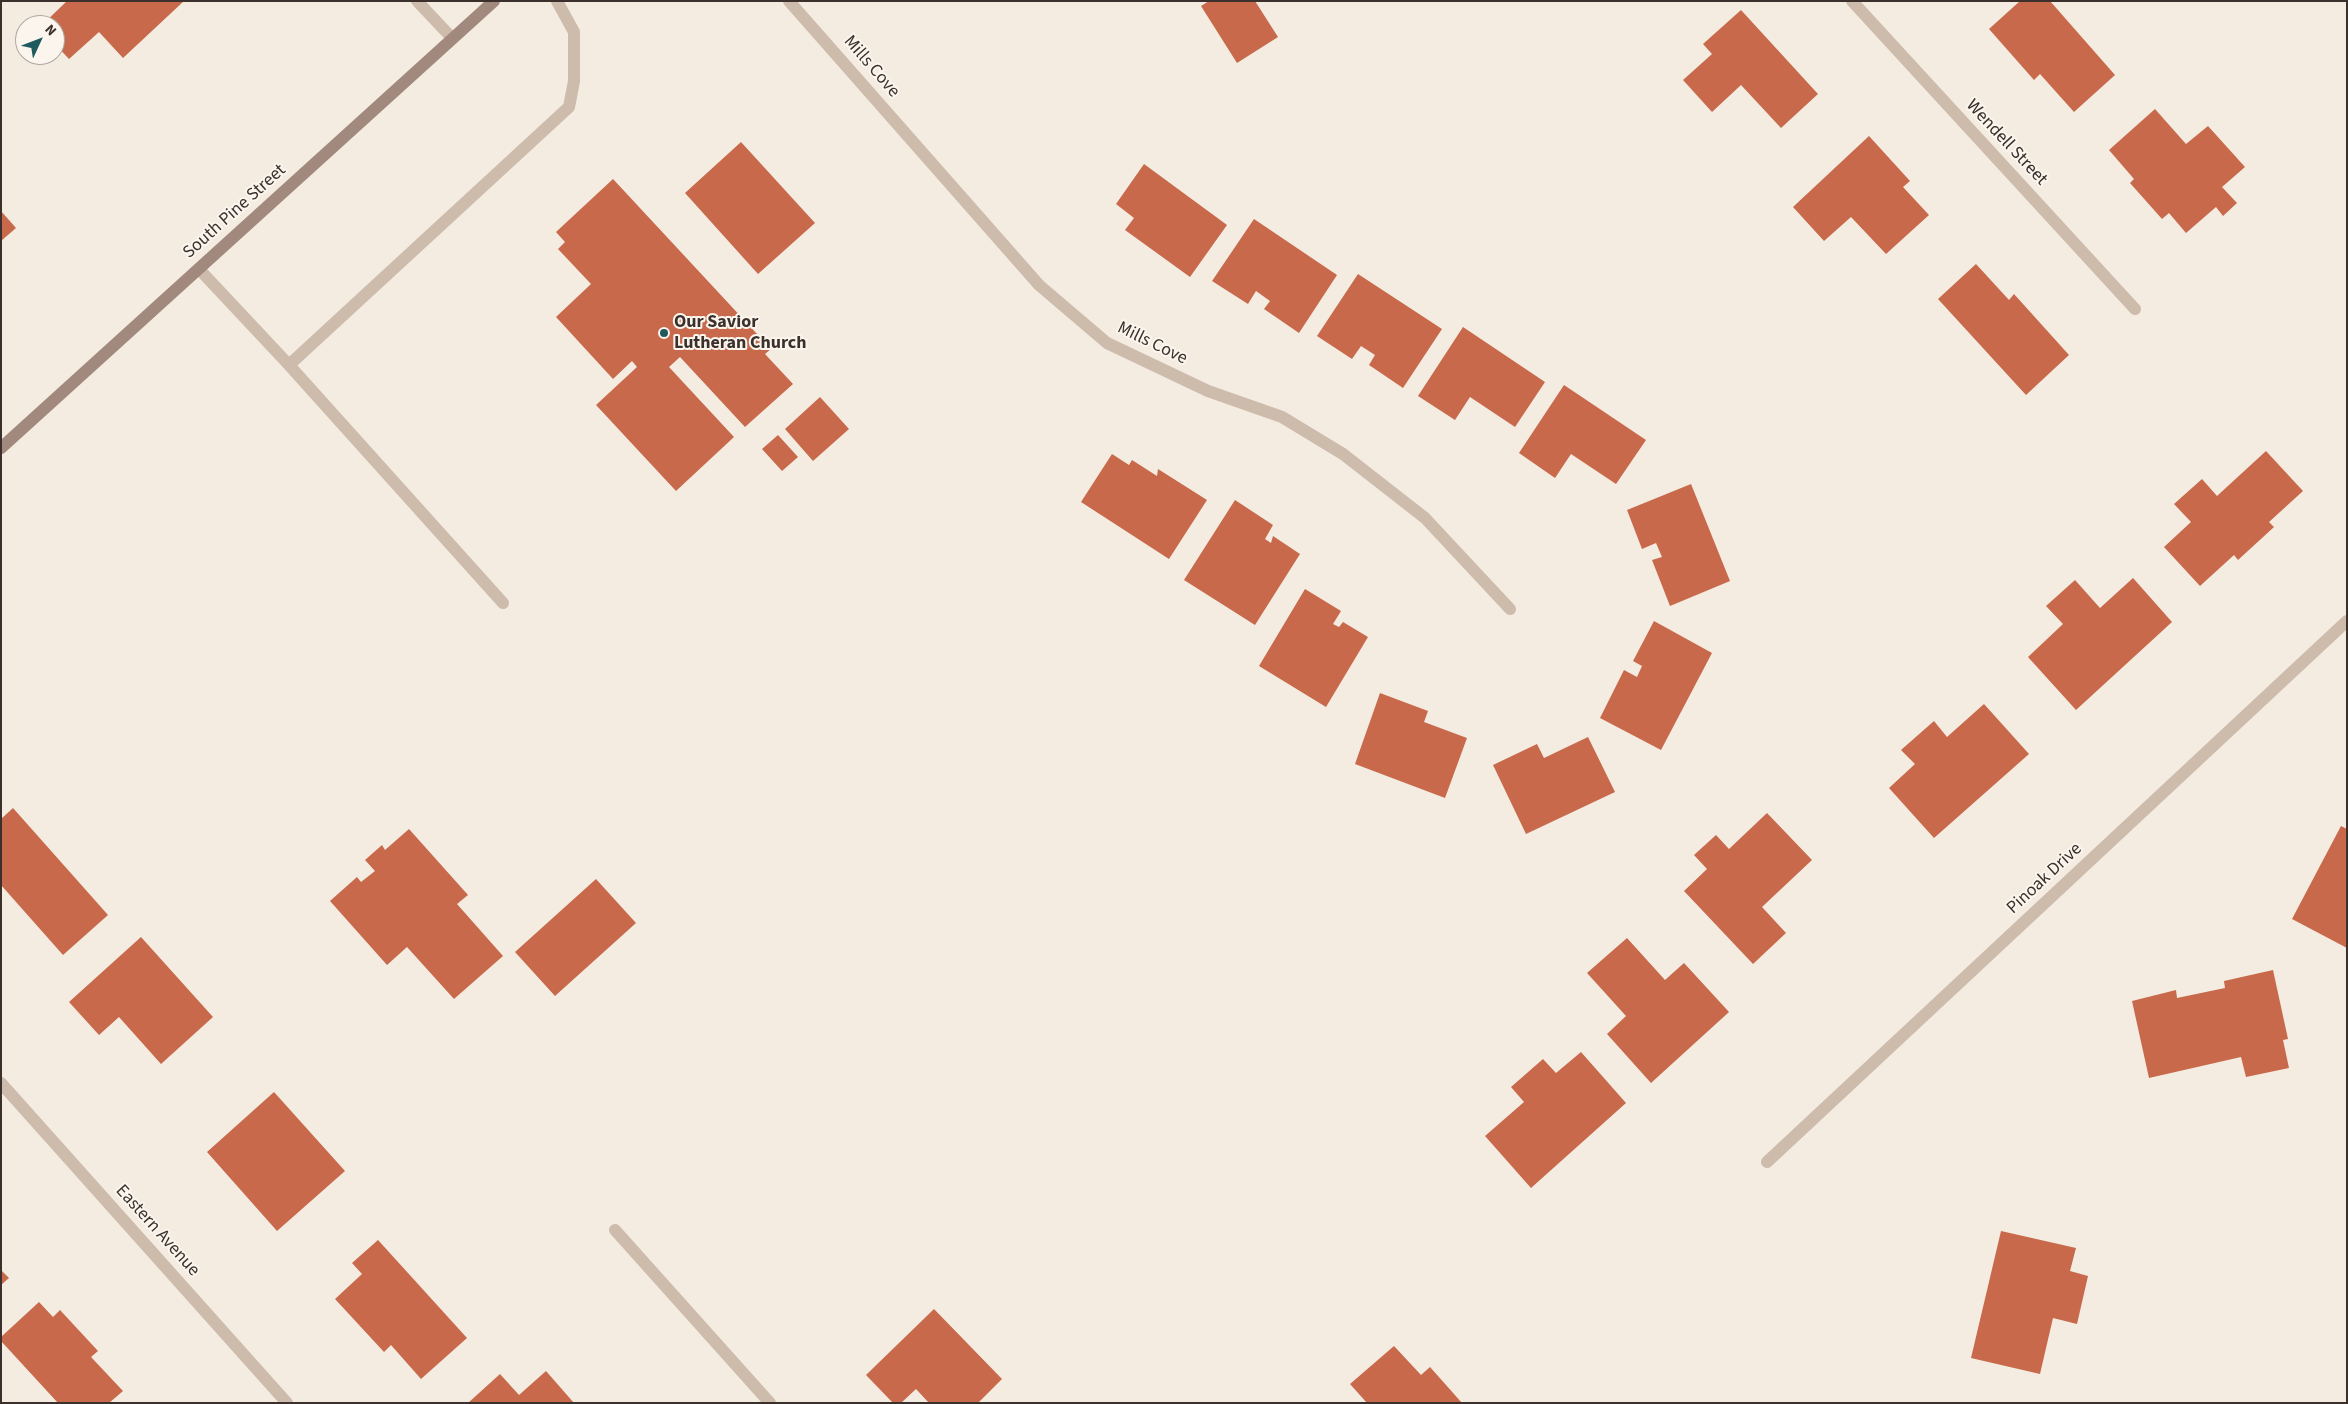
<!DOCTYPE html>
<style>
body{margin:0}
#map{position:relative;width:2348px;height:1404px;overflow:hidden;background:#f4ebe1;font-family:"Source Sans 3",sans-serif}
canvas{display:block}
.frame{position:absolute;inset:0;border:2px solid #3b302b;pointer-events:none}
.north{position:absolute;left:15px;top:15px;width:50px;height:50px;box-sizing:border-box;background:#fbf5ee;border:1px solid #aea6a0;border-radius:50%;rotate:47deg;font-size:14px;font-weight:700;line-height:20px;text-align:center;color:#3b302b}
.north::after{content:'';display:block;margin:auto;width:18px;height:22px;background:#1f5a5e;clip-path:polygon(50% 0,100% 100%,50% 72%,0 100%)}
</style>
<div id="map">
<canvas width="2348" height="1404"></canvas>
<div class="frame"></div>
<div class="north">N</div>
</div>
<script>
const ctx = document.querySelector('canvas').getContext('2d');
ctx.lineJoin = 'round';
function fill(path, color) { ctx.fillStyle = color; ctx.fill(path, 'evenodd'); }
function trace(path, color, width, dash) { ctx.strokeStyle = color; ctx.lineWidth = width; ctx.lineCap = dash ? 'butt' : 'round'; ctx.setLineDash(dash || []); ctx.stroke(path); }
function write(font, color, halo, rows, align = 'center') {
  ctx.font = font + ' "Source Sans 3",sans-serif'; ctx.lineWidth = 4; ctx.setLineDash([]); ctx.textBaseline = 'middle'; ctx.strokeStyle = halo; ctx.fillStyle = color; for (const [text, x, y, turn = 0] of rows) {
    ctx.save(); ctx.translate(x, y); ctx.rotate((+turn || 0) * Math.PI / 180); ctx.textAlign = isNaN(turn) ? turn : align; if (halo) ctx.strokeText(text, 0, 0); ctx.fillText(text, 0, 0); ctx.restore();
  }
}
const building = new Path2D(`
 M67,1H184L123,58L99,32L69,59L55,44V25H42Z
 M1209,1H1255L1278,37L1237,63L1201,6Z
 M2020,1H2050L2115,75L2074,112L2040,74L2034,80L1989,29Z
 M1741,10L1818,94L1781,128L1741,85L1712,112L1683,80L1712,54L1703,44Z
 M2155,109L2186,144L2208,126L2245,167L2222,187L2237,203L2223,216L2216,207L2186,233L2169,213L2162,219L2130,183L2134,179L2109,150Z
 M1869,136L1910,181L1903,187L1929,215L1886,254L1851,217L1824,241L1793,207Z
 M741,142L815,223L758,274L685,193Z
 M1144,164L1227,225L1190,277L1125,230L1134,218L1116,204Z
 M613,179L771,349L765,354L793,384L745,427L680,357L669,367L734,437L676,491L596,405L637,367L632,361L613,379L556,317L591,284L558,249L565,242L556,232Z
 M1,211L16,228L1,241Z
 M1254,219L1337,275L1299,333L1264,309L1270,301L1256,291L1248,304L1212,281Z
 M1976,264L2009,300L2014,294L2069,355L2026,395L1938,299Z
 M1358,274L1442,329L1403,388L1369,365L1375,355L1361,346L1352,359L1317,336Z
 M1463,327L1545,382L1515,427L1470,397L1455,420L1418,396Z
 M1564,385L1646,440L1616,484L1571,454L1555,478L1519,453Z
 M820,397L849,429L813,461L785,429Z
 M778,435L798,457L782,471L762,449Z
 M2266,451L2303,491L2269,522L2274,527L2238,560L2234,555L2200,586L2164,547L2191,522L2174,504L2202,479L2217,496Z
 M1112,454L1129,465L1132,460L1157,476L1158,469L1207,500L1169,559L1081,502Z
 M1691,484L1730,581L1670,606L1652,560L1662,557L1656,543L1642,549L1627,510Z
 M1235,500L1273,525L1265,539L1271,543L1273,536L1300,554L1255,625L1184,580Z
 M2133,578L2172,622L2076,710L2028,657L2063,624L2046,606L2075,580L2100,608Z
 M1305,589L1341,611L1333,624L1339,627L1343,622L1368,637L1326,707L1259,666Z
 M1654,621L1712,653L1661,750L1600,718L1624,670L1637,677L1642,666L1633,661Z
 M1380,693L1428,711L1424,722L1467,738L1445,798L1355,764Z
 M1984,704L2029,754L1934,838L1889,788L1915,764L1901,750L1934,721L1947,737Z
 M1588,737L1615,792L1526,834L1493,765L1537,744L1544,758Z
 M13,808L108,915L63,955L1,885V819Z
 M1767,813L1812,860L1762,907L1786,933L1753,964L1684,891L1707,869L1694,855L1716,835L1729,849Z
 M2341,826L2347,829V948L2292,919Z
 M409,829L468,895L457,904L503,956L454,999L407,947L387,965L330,901L357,877L361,882L375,871L365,860L382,845L385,850Z
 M596,879L636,923L555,996L515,952Z
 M141,937L213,1017L161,1064L119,1017L99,1035L69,1002Z
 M1627,938L1665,980L1684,963L1729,1012L1651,1083L1607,1034L1626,1016L1587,973Z
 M2273,970L2288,1039L2283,1040L2289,1068L2246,1077L2241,1057L2149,1078L2132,1001L2176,990L2177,998L2225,988L2224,981Z
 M1581,1052L1626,1103L1531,1188L1485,1136L1524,1102L1511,1087L1543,1059L1556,1073Z
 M274,1092L345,1171L277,1231L207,1152Z
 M2001,1231L2076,1248L2070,1271L2088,1276L2077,1324L2053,1318L2040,1374L1971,1358Z
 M378,1240L467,1338L421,1379L391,1345L384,1352L335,1299L362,1274L352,1263Z
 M1,1270L9,1278L1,1285Z
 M39,1302L53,1317L60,1310L98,1351L91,1357L123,1391L109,1403H58L1,1341V1337Z
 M934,1309L1002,1379L978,1403H929L916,1389L901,1403H893L866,1375Z
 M1394,1346L1421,1375L1430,1367L1462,1403H1367L1350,1384Z
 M546,1371L574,1403H468L500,1374L519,1395Z`);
const lane = new Path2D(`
 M199,269L289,365L569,107L574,81V32L557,1
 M289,365L503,603
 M615,1230L770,1403`);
const street = new Path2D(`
 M417,1L452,38
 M789,1L1039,285L1107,343L1208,391L1282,417L1343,454L1425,518L1510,609
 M1852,1L2135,309
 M1,1083L287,1403
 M1767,1162L2347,621`);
const secondary = new Path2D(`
 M1,448L494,1`);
const markers = [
 [664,333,5,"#1f5a5e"]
];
const streetNames = [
 ["Mills Cove",871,67,49],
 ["Wendell Street",2006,143,47],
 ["South Pine Street",235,212,-42],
 ["Mills Cove",1152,344,26],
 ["Pinoak Drive",2045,879,-43],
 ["Eastern Avenue",157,1231,48]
];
const poiNames = [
 ["Our Savior",674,323],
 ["Lutheran Church",674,344]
];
fill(building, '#c8694b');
trace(lane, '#cdbbac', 12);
trace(street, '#cdbbac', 12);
trace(secondary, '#a18a7d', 12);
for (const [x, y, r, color] of markers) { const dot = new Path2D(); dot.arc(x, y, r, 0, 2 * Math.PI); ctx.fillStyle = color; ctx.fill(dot); trace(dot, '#fbf5ee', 2); }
write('18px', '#3b302b', '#fbf5ee', streetNames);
write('bold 18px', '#3b302b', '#fbf5ee', poiNames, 'left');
</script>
